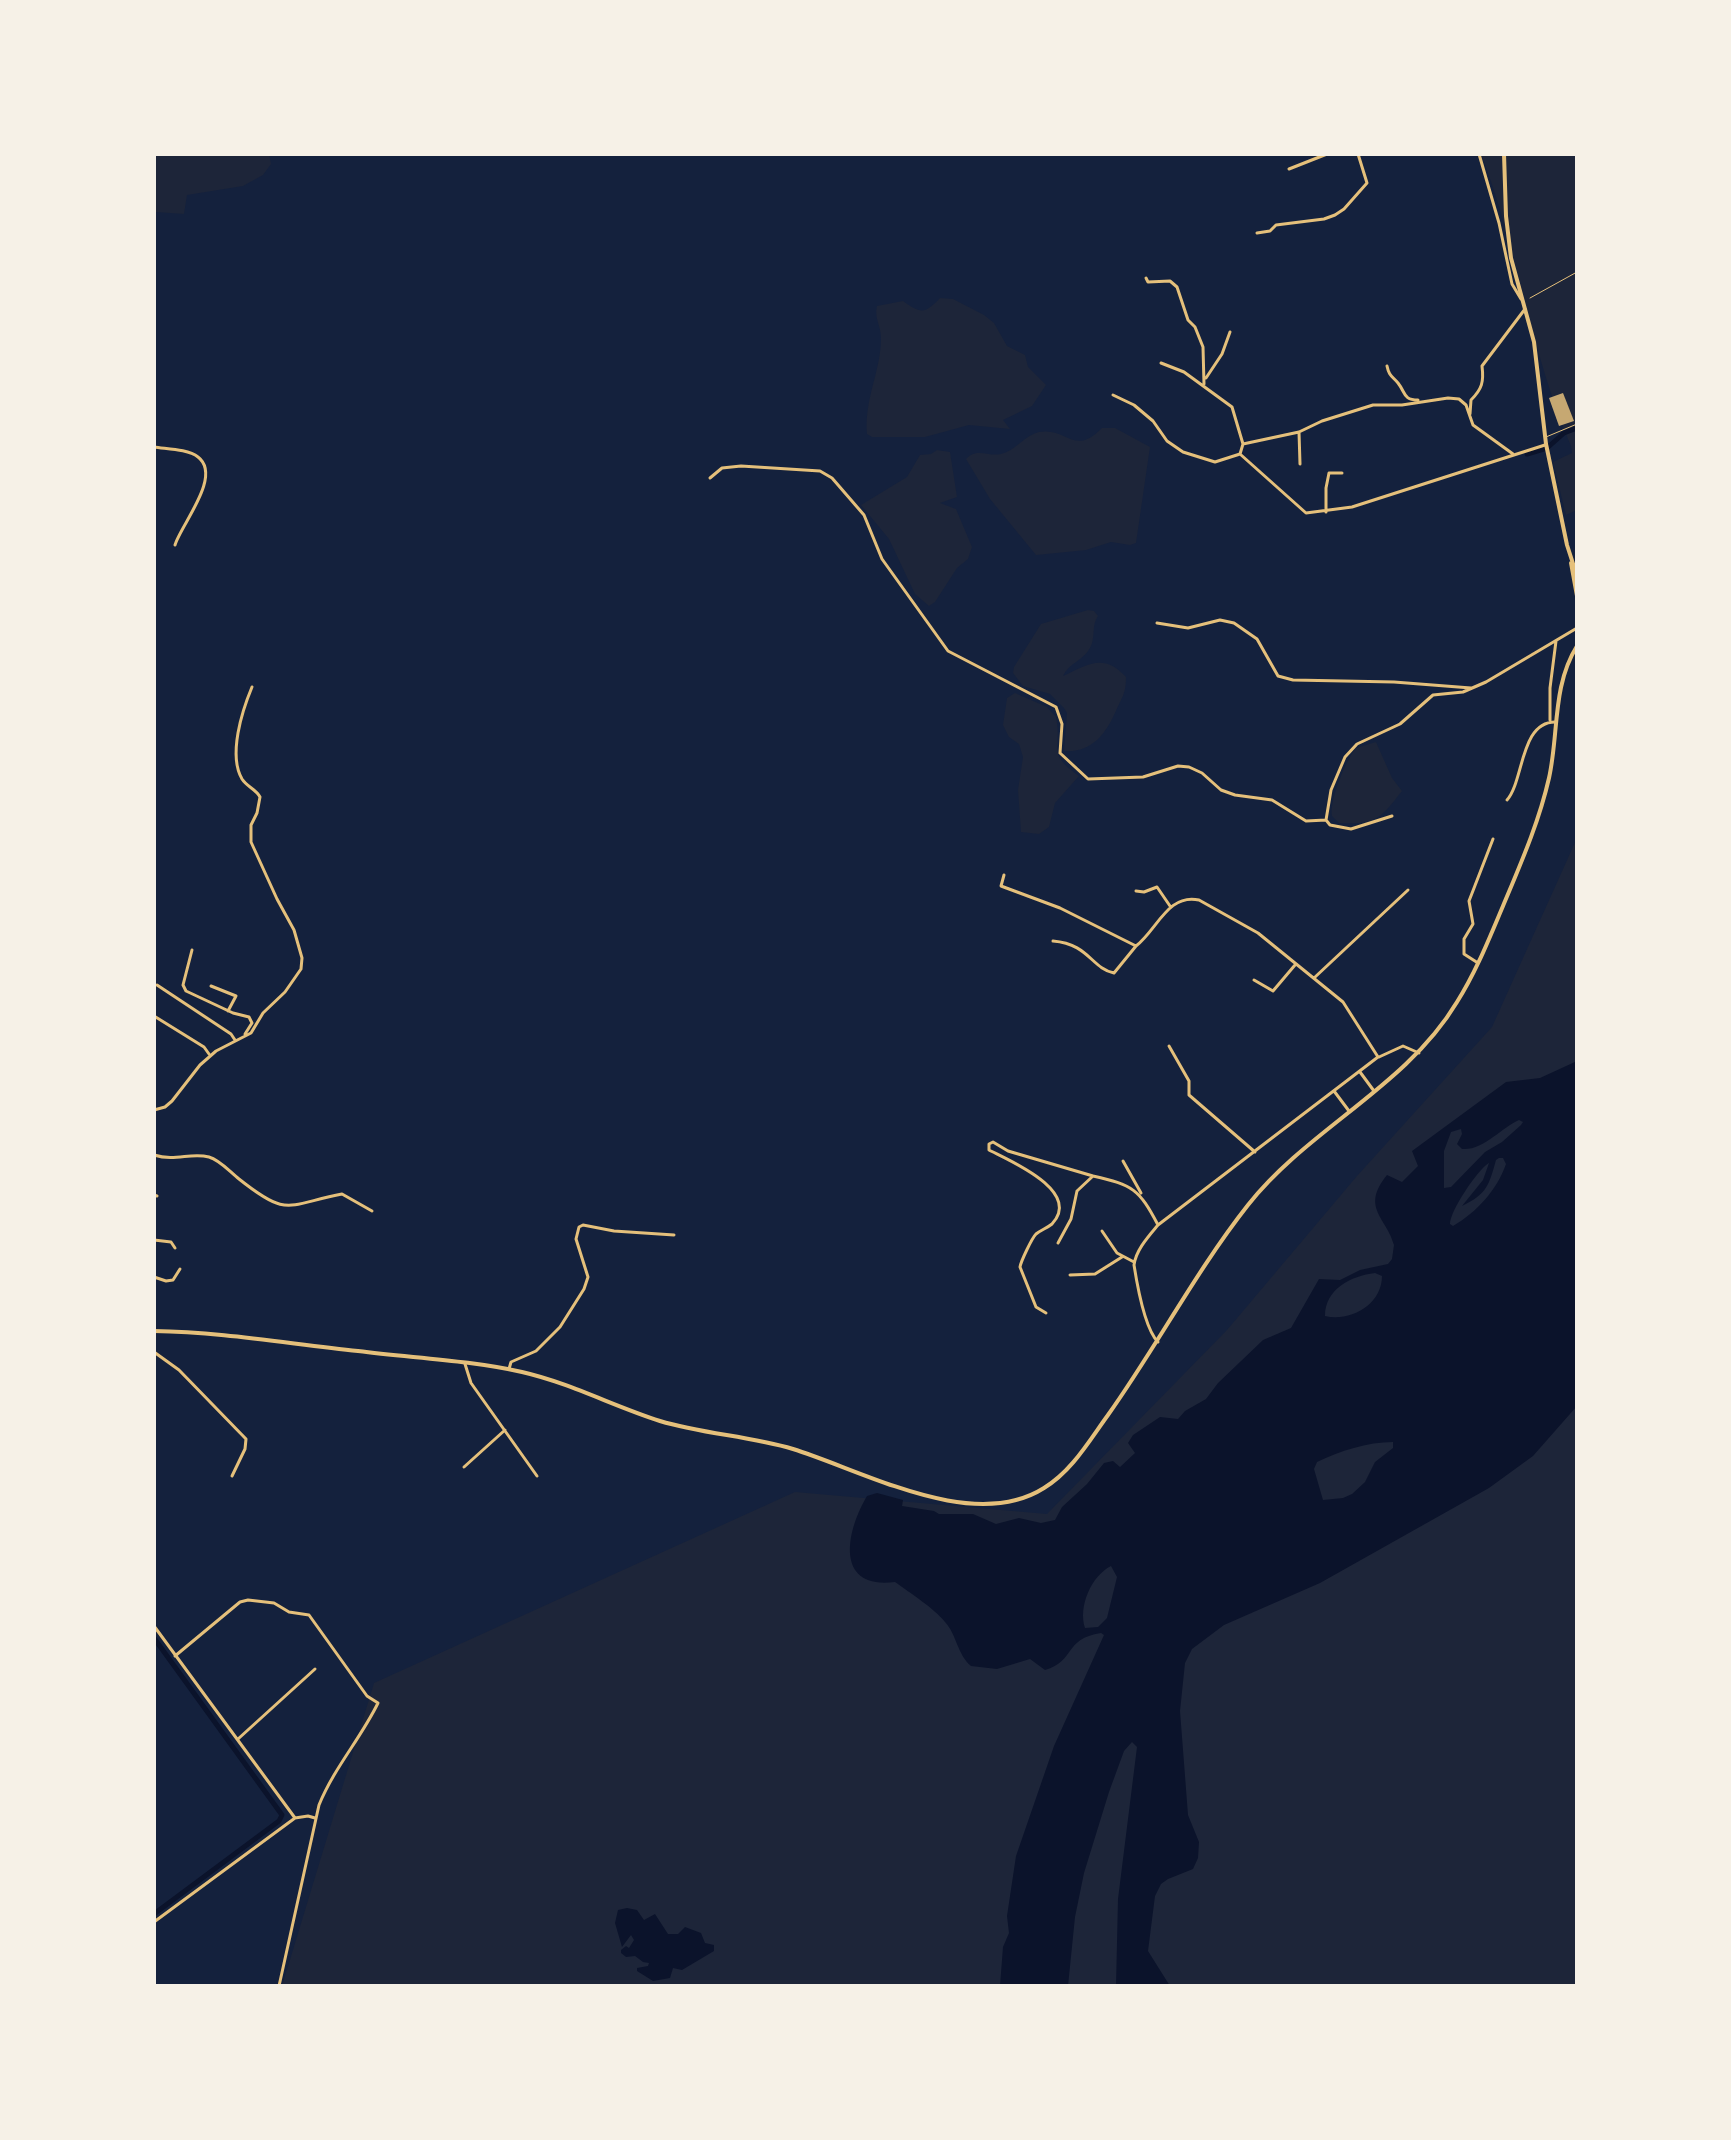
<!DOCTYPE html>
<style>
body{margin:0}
#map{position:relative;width:1731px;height:2140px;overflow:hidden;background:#14213d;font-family:Commissioner,sans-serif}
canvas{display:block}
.frame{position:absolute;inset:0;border:156px solid #f6f1e7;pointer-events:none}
</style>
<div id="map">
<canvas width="1731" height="2140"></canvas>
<div class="frame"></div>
</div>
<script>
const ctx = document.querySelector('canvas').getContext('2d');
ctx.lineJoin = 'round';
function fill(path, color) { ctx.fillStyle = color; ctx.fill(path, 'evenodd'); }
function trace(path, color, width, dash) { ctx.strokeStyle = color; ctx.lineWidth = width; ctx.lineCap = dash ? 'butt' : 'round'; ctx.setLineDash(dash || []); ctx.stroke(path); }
const green = new Path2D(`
 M154,154H269L271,164L263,175L243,186L187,195L184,214L156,212Z
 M1481,154H1577V510L1566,515L1553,462L1572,453L1571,446C1531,354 1518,249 1481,154Z
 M940,298L953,299L984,315L994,323L1007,346L1025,355L1028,367L1046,385L1032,406L1003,420L1010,429L969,425L925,437H872L867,434C864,399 881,371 881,338C881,326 874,318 877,306L903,301C921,314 925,314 940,298Z
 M1102,428H1115L1150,447L1136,543L1130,545L1111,542L1086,550L1036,555L990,499L966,459C977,447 988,457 1001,454C1015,451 1025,435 1039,432C1068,427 1074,457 1102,428Z
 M937,450L950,452L957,497L940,503L956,509L972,547L968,559L957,568L935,602L929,606L915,594L889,539L861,505L907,477L920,455L931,454Z
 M1088,610L1094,611L1098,616C1091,626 1096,637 1090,648C1084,660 1069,663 1063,676C1087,665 1104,652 1126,677C1126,694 1122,697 1115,713C1105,735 1091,753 1064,751L1067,713L1064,708L1050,694L1023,686L1013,673L1014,667L1041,624Z
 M1015,693L1047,707L1056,717C1063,751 1045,751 1079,776L1055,803L1049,827L1039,834L1021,832L1018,790L1023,757L1019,744L1009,737L1003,725L1007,698Z
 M1376,742L1392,778L1402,791C1381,818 1376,825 1339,823L1332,816C1329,801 1346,760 1356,748Z
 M1577,838V1986H282L374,1683L795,1492L1047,1514L1227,1330L1357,1176L1492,1027Z`);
const water = new Path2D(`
 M1577,1061V1406L1533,1456L1489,1488L1320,1583L1224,1625L1192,1649L1185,1663L1180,1711L1188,1815L1199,1842L1198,1858L1193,1869L1168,1879L1161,1884L1155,1896L1148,1951L1170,1986H1116L1118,1899L1137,1747L1132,1742L1124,1751L1109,1792L1084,1873L1075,1917L1068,1986H1000L1003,1947L1009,1933L1007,1916L1016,1856L1054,1746L1104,1635L1101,1633C1063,1639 1076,1661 1045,1670L1030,1659L997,1669L971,1666C957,1654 957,1635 945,1622C934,1608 910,1593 895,1582C834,1590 846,1531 867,1496L877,1493L903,1500L902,1506L934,1511L939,1514H973L996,1524L1019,1518L1041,1523L1055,1520L1062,1507L1087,1484L1104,1463L1113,1461L1120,1467L1135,1453L1128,1443L1133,1435L1160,1417L1178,1419L1185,1411L1206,1399L1218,1383L1263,1340L1291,1328L1319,1279L1340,1280L1360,1270L1388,1264L1392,1259L1394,1245C1387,1218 1360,1208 1387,1175L1402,1182L1418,1166L1412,1151L1506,1082L1540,1078ZM1519,1120L1523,1122L1521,1125L1502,1142L1485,1152L1451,1187L1444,1188V1151L1451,1132L1461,1129L1462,1134L1457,1144L1462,1149C1483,1151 1502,1127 1519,1120ZM1499,1158H1503L1506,1164C1497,1190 1477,1212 1453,1226L1450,1224C1450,1211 1478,1169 1489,1163L1483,1180L1462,1206C1487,1194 1489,1185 1496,1160ZM1375,1273L1382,1276C1382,1305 1350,1322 1325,1316C1325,1289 1351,1276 1375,1273ZM1393,1442V1448L1375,1462L1365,1482L1352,1494L1343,1498L1323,1500L1314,1469L1317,1462C1340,1451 1367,1442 1393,1442ZM1111,1566L1117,1577L1107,1618L1098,1627L1085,1628C1078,1607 1091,1576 1111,1566Z
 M627,1908L637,1910L644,1920L655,1914L668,1934H678L685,1927L701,1933L705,1943L714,1945V1951L682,1970L673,1968L670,1978L653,1981L637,1971V1968L648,1966L649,1963L643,1962L635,1956L626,1957L621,1953V1950L626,1946L629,1948L634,1940L631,1935L622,1947L615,1923L618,1910Z`);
const canal = new Path2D(`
 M1527,454L1547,448L1564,433L1577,428
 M154,1638L282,1815L279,1821L154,1914`);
const building = new Path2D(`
 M1563,393L1574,421L1559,426L1549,398Z`);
const path = new Path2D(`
 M1530,298L1577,272`);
const service = new Path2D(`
 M1546,437L1577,424`);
const minor = new Path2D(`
 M1289,169L1327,154
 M1257,233L1270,231L1276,225L1324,219L1335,215L1344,209L1367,183L1358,154
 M1146,278L1148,282L1170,281L1177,287L1188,320L1195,327L1203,347L1204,384
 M1161,363L1184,372L1232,407L1243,444L1240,454L1306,513L1352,507L1545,445
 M1387,366C1389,376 1392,376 1398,383C1406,393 1403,400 1418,400
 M1206,378L1222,354L1230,332
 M1113,395L1134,405L1153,421L1167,441L1183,452L1215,462L1240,454
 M1470,414L1471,400C1482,389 1484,382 1482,366L1525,309
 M1299,432L1300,464
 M1243,444L1299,432L1322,421L1373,405H1402L1448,398L1459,399L1466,405L1473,425L1513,454
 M154,447C166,449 188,449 198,457C223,476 180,526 175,545
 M710,478L722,468L741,466L820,471L832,478L864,515L882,559L948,651L1056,707L1062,724L1060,753L1088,779L1143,777L1178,766L1189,767L1202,773L1221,790L1235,795L1272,800L1306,821L1326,820
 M1326,512V488L1329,473H1342
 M1157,623L1188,628L1220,620L1234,623L1257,639L1278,676L1293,680L1394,682L1471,688
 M1550,720V688L1556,641
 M1507,800C1524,781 1520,721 1556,722
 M1392,816L1351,829L1330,825L1326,820L1331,790L1345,757L1357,744L1400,724L1433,695L1463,692L1486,682L1577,628
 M1004,875L1001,886L1060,908L1136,946C1157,930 1168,893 1199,900L1258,933L1343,1002L1378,1057L1158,1225C1148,1237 1136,1250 1134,1265C1137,1284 1145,1329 1158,1342
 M1136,891L1144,892L1157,887L1170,906
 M1053,941C1089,944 1091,968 1114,973L1136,946
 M192,950L183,985L186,991L233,1013L249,1017L252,1023L245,1034
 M1478,963L1464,954V939L1473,924L1469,901L1493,839
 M1314,978L1408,890
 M1254,980L1273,991L1295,965
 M157,985L231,1034L235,1040
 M211,986L236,996L228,1011
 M154,1016L204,1047L209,1054
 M1169,1046L1189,1081V1095L1255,1152
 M1379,1057L1403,1046L1419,1053
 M1360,1072L1374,1091
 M1334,1091L1349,1111
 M154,1110L165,1107L172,1101L200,1065L216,1051L251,1033L263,1013L285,992L301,969L302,958L294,930L277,899L251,842V825L257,813L260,797C256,789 247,787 242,779C228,755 242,711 252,687
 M154,1155C176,1162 190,1152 209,1157C220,1160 230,1172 239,1179C288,1218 286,1205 342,1194L372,1211
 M1123,1161L1141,1193
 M154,1195L157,1196
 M1102,1231L1117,1253L1134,1262
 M154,1240L171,1242L175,1248
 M1058,1243L1071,1219L1077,1191L1093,1176C1133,1185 1139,1189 1158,1225
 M1070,1275L1095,1274L1122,1257
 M154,1277L166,1281L173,1280L180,1269
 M1046,1313L1036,1307L1020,1267C1021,1261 1032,1238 1036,1234C1041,1230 1047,1228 1052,1224C1083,1191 1008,1160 989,1150V1144L993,1142L1008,1151L1093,1176
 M154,1352L179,1370L246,1439L245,1449L232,1476
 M465,1364L471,1383L537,1476
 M509,1369L511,1362L536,1351L560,1327L584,1289L588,1277L576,1239L579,1227L583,1225L614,1231L674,1235
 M464,1467L505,1430
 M154,1626L295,1818
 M175,1656L240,1602L248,1600L274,1603L289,1612L309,1615L367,1696L378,1703C361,1738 334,1768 319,1805L279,1986
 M238,1739L315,1669
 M154,1922L295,1818L308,1816L315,1818`);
const tertiary = new Path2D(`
 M1479,154L1499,223L1512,284L1521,299`);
const secondary = new Path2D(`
 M1504,154L1506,216L1511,258L1534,342L1546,444L1567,545L1577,576
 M1571,563L1577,596`);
const primary = new Path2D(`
 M154,1331C222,1332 290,1344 358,1351C412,1358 468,1360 522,1372C570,1383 613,1406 660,1421C703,1434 749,1436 793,1449C864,1471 973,1533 1044,1488C1072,1471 1089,1441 1108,1415C1157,1346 1196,1271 1248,1205C1309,1128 1406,1087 1457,1002C1476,972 1489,939 1503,906C1521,863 1539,822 1549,778C1559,733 1552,686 1577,646`);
fill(green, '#1d2539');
fill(water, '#0b132b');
trace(canal, '#0b132b', 5);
fill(building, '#c6a872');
trace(path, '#e5c07b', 1);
trace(service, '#e5c07b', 1);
trace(minor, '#e5c07b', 3);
trace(tertiary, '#e5c07b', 3);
trace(secondary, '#e5c07b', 4);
trace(primary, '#e5c07b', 4);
</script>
